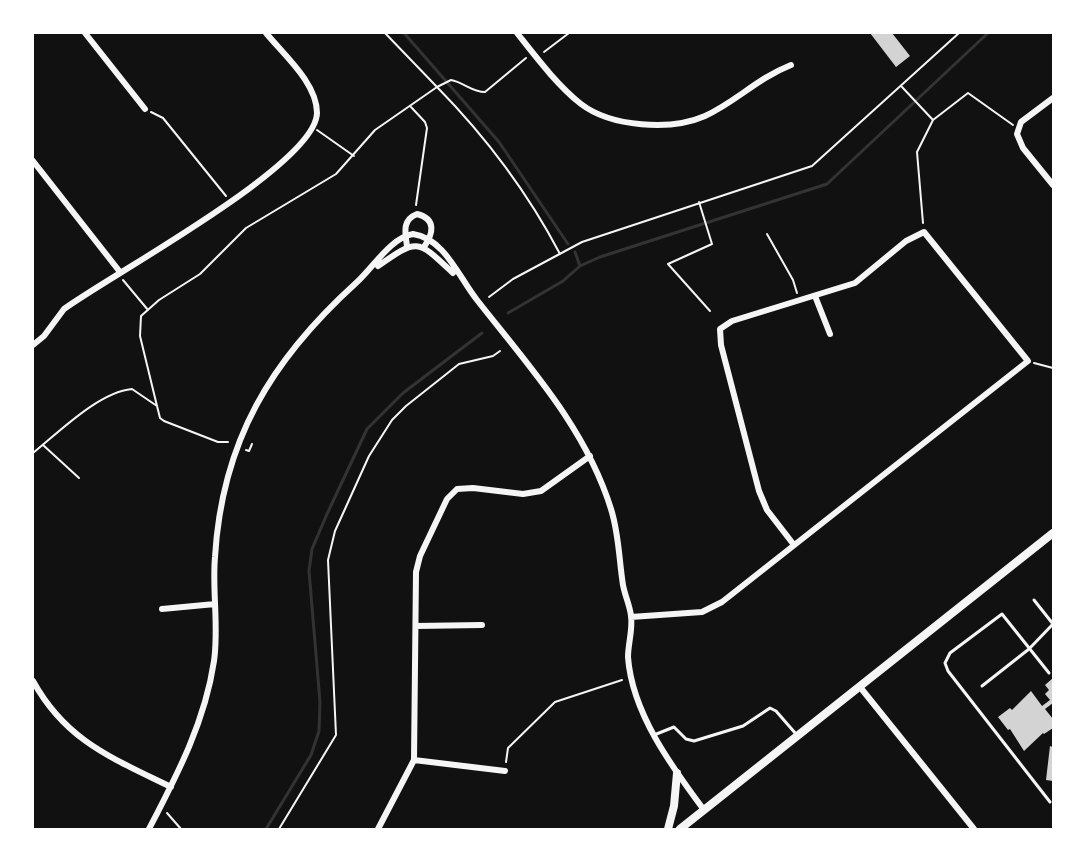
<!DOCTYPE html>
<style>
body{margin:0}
#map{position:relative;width:1086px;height:862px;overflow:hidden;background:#111;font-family:Arial,sans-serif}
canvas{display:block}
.frame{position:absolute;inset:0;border:34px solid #fff;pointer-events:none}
</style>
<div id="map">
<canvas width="1086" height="862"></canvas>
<div class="frame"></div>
</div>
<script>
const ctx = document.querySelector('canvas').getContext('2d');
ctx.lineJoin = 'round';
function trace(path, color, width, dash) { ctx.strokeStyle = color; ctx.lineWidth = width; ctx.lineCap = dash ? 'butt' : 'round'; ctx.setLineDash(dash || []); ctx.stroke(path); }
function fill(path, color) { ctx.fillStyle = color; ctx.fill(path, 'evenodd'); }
const stream = new Path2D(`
 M404,33L499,142L568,244
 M575,252L580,266
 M508,313L563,281L580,266L600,257L827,184L988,33
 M266,829L311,755L319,731L320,702L309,571L312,549L327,514L367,429L403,393L482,333`);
const building = new Path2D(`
 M870,33H892L910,56L896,67Z
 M1053,678V703L1045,709L1053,719V728L1044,734L1043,733L1024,751L1010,729L1008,730L998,717L1010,708L1012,710L1031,691L1042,706L1050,700L1045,694L1049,690L1045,685Z
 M1050,746L1053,747V781L1046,780Z`);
const path = new Path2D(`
 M544,52L569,33
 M526,58L485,92C472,92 463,82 451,80L437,87C486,137 528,193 560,254
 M902,87L933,120L968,93L1013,125
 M411,107L425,122L427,128L416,205
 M151,112L163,118L226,196
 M317,130L354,156
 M699,202L712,244L668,264L710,311
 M923,223L917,152L933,120
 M767,234L793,280L797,293
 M123,280L148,310
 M489,297L513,279L582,242L812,166L959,33
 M1034,363L1053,368
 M157,406L140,336L141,316L159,300L200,274L246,228L336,174L375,130L437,87L385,33
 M43,445L79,478
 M246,450L249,451L252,444
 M33,453C59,432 99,392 132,389L157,406L160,418L164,421L218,442H228
 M506,762L508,748L555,702L622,680
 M167,813L181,829
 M279,829L336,735L328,560L335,531L369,456L392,420L406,406L459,364L493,356L500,351`);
const service = new Path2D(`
 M1034,600L1053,624
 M1049,673L1002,614L950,653L945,663L948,671L1050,802
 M982,686L1029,649L1053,624
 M654,735L674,727L686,739L694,741L743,726L770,708L776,711L796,734`);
const minor = new Path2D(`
 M85,33L145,109
 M517,33C536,57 557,85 581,104C611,127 671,131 705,116C736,102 756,79 791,65
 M1053,98L1021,122L1017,134L1023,148L1053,185
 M33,161L120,272
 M407,246C405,232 402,220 417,214C437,219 433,234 424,247
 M378,266C418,238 417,239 453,273
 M815,296L830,334
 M33,345L44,336L64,309C110,275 316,165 317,113C317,83 284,55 266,33
 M162,609L215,604
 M631,617L702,612L722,602L1028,361L924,232L906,241L855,283L732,321L720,329L721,345L759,491L767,510L794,545
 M416,626L482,625
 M33,681C66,741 112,758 171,787
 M860,687L974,829
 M414,760L505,771
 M149,829C177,775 205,722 214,661C219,626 212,591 215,557C222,441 271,360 356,283C373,268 390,238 413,234C445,239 458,276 477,300C528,365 586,428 611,509C619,534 619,560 623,585C625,596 630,606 631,616C633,629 628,644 628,657C632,713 672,767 704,810
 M378,829L414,760L416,572L420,556L447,499L457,489L473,488L523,494L541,491L590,456`);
const secondary = new Path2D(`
 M668,829L674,806L677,773
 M680,829L1053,533`);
trace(stream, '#333', 3);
fill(building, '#d3d3d3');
trace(path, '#f5f5f5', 2);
trace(service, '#f5f5f5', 3);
trace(minor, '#f5f5f5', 6);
trace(secondary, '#f5f5f5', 8);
</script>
